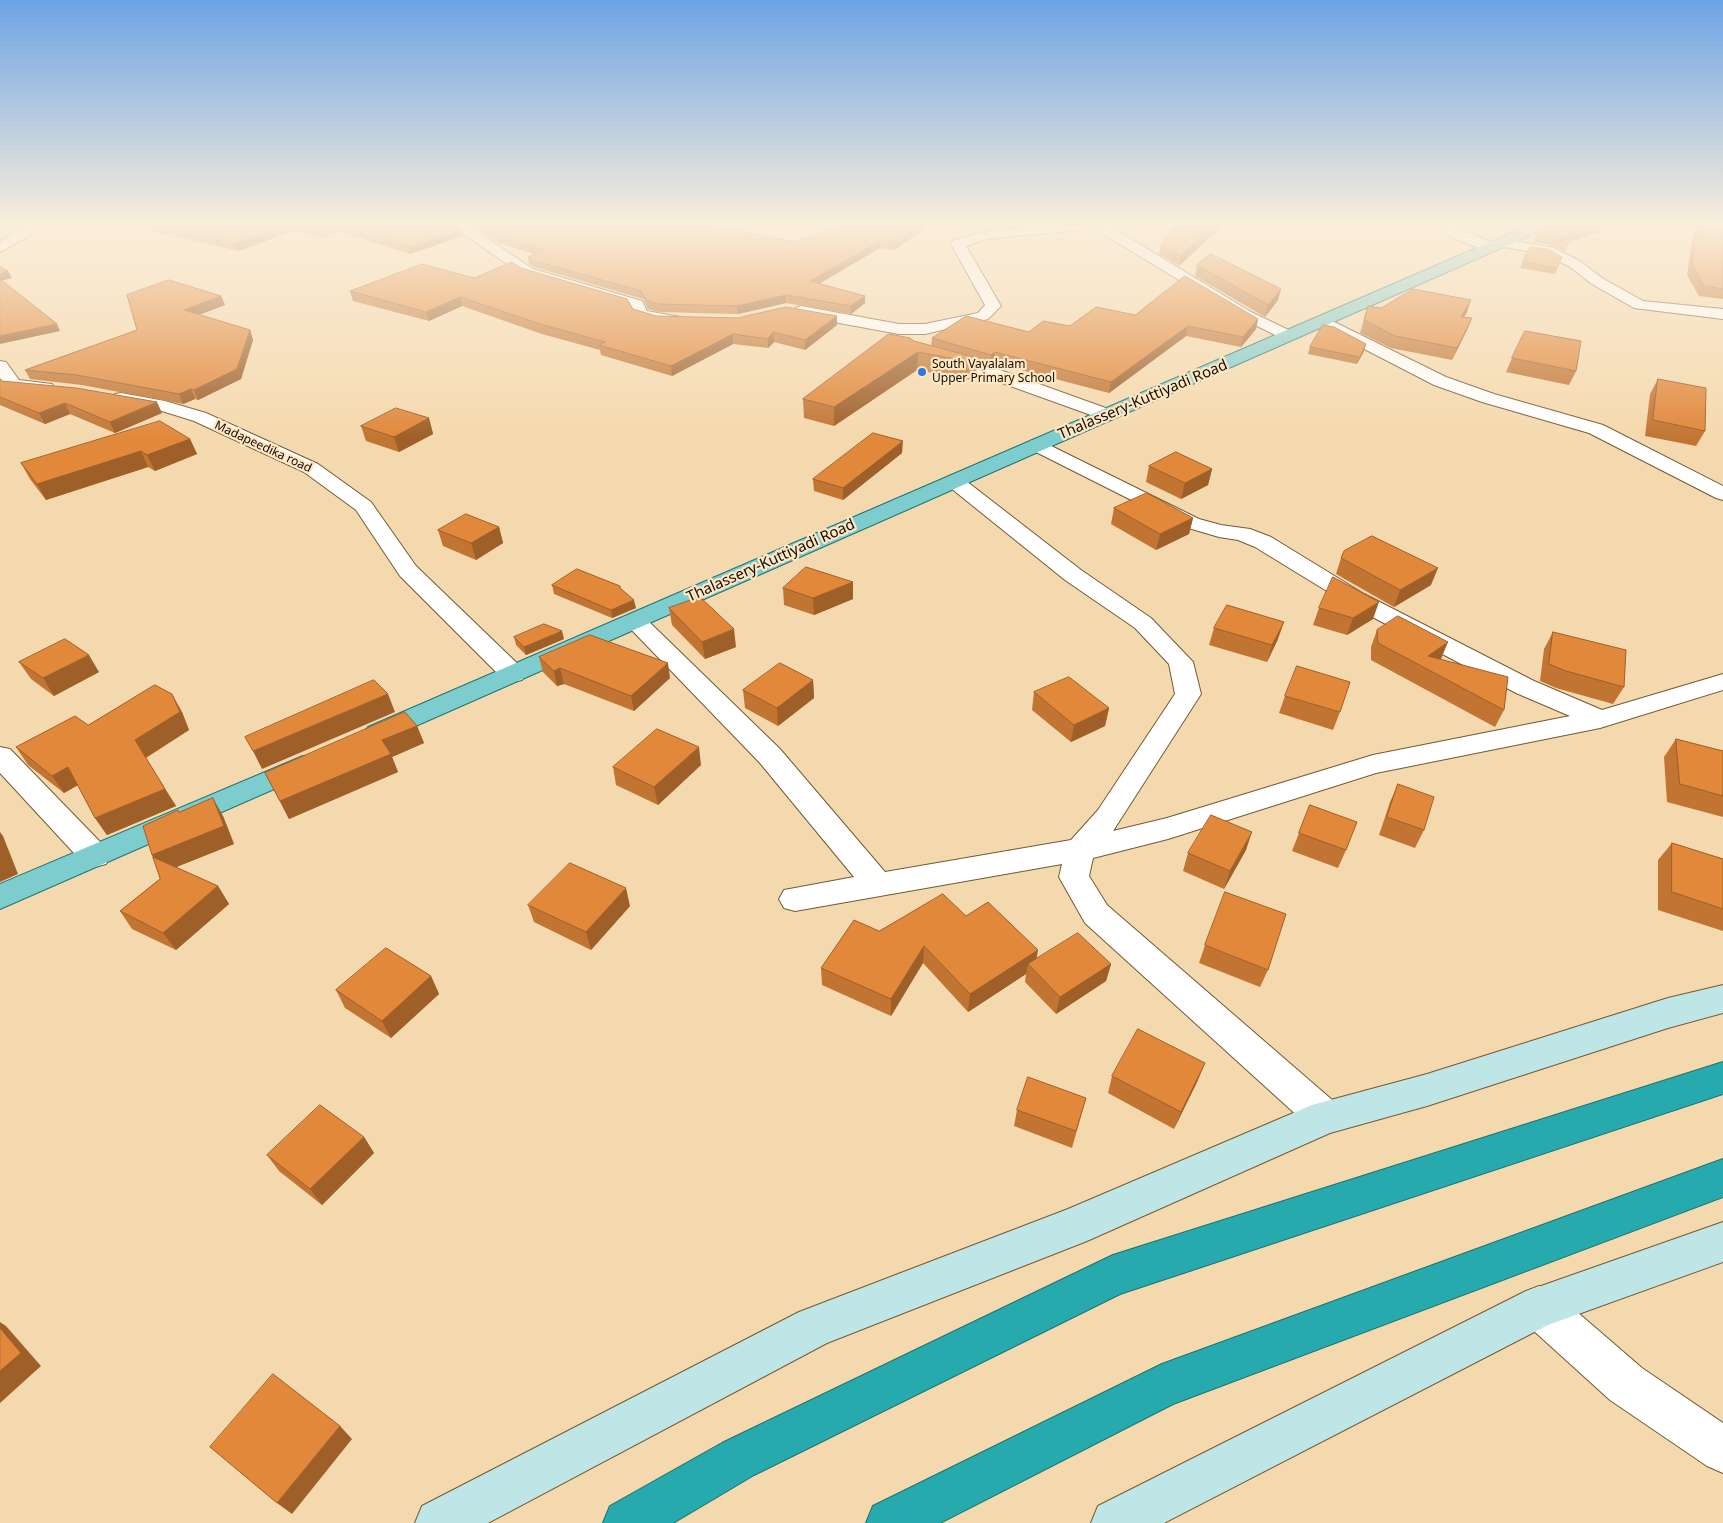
<!DOCTYPE html>
<style>
body{margin:0}
canvas{display:block;background:#f5d9ae}
</style>
<canvas width="1723" height="1523"></canvas>
<script>
const ctx = document.querySelector('canvas').getContext('2d');
ctx.lineJoin = 'round';
function trace(path, color, width, dash) { ctx.strokeStyle = color; ctx.lineWidth = width; ctx.lineCap = dash ? 'butt' : 'round'; ctx.setLineDash(dash || []); ctx.stroke(path); }
function fill(path, color) { ctx.fillStyle = color; ctx.fill(path, 'evenodd'); }
function write(font, color, halo, rows, align = 'center') {
  ctx.font = font + ' "Noto Sans",sans-serif'; ctx.lineWidth = 4.5; ctx.setLineDash([]); ctx.textBaseline = 'middle'; ctx.strokeStyle = halo; ctx.fillStyle = color; for (const [text, x, y, turn = 0] of rows) {
    ctx.save(); ctx.translate(x, y); ctx.rotate((+turn || 0) * Math.PI / 180); ctx.textAlign = isNaN(turn) ? turn : align; if (halo) ctx.strokeText(text, 0, 0); ctx.fillText(text, 0, 0); ctx.restore();
  }
}
const street = new Path2D(`
 M24,225H38L29,236L0,252V242Z
 M451,225H467L533,269L642,301L647,311L680,317L682,320L680,323C664,327 649,321 635,317L630,307L523,275Z
 M1048,225H1108L1251,312L1295,333L1297,336L1295,339H1283L1241,318L1095,229L1002,237L983,240L966,246L1001,306L988,319L925,334H899L801,316L796,314L793,311L796,308L801,306L899,324H925L978,313L985,305L951,244L953,241L983,232Z
 M1434,225H1449L1496,244L1497,240L1502,239L1554,248L1580,261L1602,278L1643,301L1723,309V319L1634,308L1592,284L1570,267L1545,254L1498,246L1497,250C1485,253 1442,235 1434,225Z
 M1322,316L1446,377L1494,394L1603,425L1723,486V500L1716,498L1589,433L1482,402L1434,385L1316,324L1314,321L1316,318Z
 M941,354L1000,370L1114,411L1117,415L1114,419L1108,420L1102,419L988,378L935,363L933,359L935,355Z
 M0,361L6,362L19,380L52,384L55,388L52,392L46,393L8,389L0,378Z
 M121,393L165,401L206,413L318,464L371,502L416,566L522,668L526,674L522,680L513,682L504,680L400,576L356,510L304,472L194,421L162,411L115,402L112,398L115,394Z
 M1037,439L1199,519L1221,525L1250,529L1271,537L1364,594L1534,681L1602,710L1723,674V690L1600,728L1376,773L1168,839L1093,858L1089,876L1107,905L1338,1105L1344,1117L1338,1129L1325,1134L1312,1129L1085,923L1059,877L1062,864L795,911L784,908L779,899L784,890L854,877L760,763L623,621L627,616L635,614L643,616L780,749L885,872L1071,840L1098,810L1175,694L1169,664L1135,628L1065,580L947,485L944,481L947,477L954,475L961,477L1081,570L1151,618L1193,662L1201,694L1113,831L1167,818L1373,755L1570,716L1516,693L1348,604L1255,547L1238,540L1219,537L1185,527L1030,449L1027,445L1030,441Z
 M0,747L10,749L106,848L110,856L106,864L95,867L84,864L0,773Z
 M1539,1286L1554,1292L1642,1368L1723,1423V1473L1707,1466L1610,1400L1524,1322L1518,1307L1524,1292Z`);
const secondary = new Path2D(`
 M1723,985V1013L1668,1028L1427,1106L1330,1133L1087,1241L827,1343L488,1523H415L422,1506L799,1312L1068,1209L1312,1105L1427,1074L1668,998Z
 M1723,1222V1262L1548,1325L1164,1523H1091L1098,1506L1524,1292Z`);
const primary = new Path2D(`
 M1530,225H1548L1547,228L386,739L377,742L368,739L364,733L368,727Z
 M303,756L313,758L317,765L313,772L0,909V884Z`);
const highway = new Path2D(`
 M1723,1062V1094L1120,1294L754,1475L673,1523H603L610,1506L722,1443L1113,1255Z
 M1723,1159V1197L1173,1404L940,1523H866L873,1506L1162,1364Z`);
const wall = new Path2D(`
 M74,225H92L84,228Z
 M124,225H457L462,229L463,236L410,254L341,232L321,238L294,230L239,251Z
 M470,225H710L795,242L931,225L894,250L880,248L819,284L865,296V303L851,314L786,303L738,314L659,312L648,309L643,299L534,267L529,264L528,257L534,254L498,243Z
 M961,225H988L982,229Z
 M1174,225H1223L1179,266L1159,254L1161,245L1174,228H1173Z
 M1507,225H1521L1518,227Z
 M1544,225L1569,242L1565,251L1554,246L1533,242L1536,235Z
 M1697,225L1723,228V299L1699,296L1687,275L1693,234Z
 M1562,257L1555,274L1520,268L1523,262Z
 M1197,265L1278,300L1265,317L1195,276Z
 M521,268L633,309L656,316L737,318L837,316V325L805,350L774,342L768,348L733,344L672,376L601,355L600,350L542,334L462,306L429,321L353,301L350,291L474,278Z
 M221,296L225,305L199,315L250,330L253,340L241,379L198,400L195,399L183,404L82,385L30,379L25,370L137,330Z
 M1368,306L1381,308L1467,312L1464,317L1472,318L1467,330L1452,360L1391,348L1360,333Z
 M1135,315L1258,319L1256,329L1241,347L1186,336L1109,393L994,363L990,365L977,361L976,376L971,380L917,370L834,426L804,418L803,399L914,341L931,346L932,338L1029,332L1070,326Z
 M1310,347L1364,351L1357,364L1308,354Z
 M1512,358L1576,371L1569,385L1506,372Z
 M0,379L2,381L162,413L115,433L70,414L45,424L0,405Z
 M1658,379L1705,431L1696,446L1645,436L1650,394Z
 M429,418L433,434L399,452L366,441L361,426Z
 M190,439L197,454L155,471L148,467L46,500L30,479L21,463Z
 M902,453L843,500L814,491L813,479Z
 M1149,466L1212,469L1208,485L1181,499L1146,482Z
 M1114,508L1193,518L1189,534L1156,550L1111,524Z
 M499,527L503,543L476,560L443,546L438,530Z
 M1341,558L1431,585L1394,607L1336,574Z
 M853,582V599L814,615L784,605L783,588Z
 M552,585L620,586L621,589L636,608L612,618L554,594Z
 M669,608L736,647L705,659L672,625Z
 M1319,608L1373,619L1347,635L1313,625Z
 M1214,628L1278,639L1267,662L1209,645Z
 M1377,630L1441,659H1440L1504,710L1495,727L1371,660V647Z
 M1553,632L1624,687L1613,704L1556,688L1540,681L1544,649Z
 M514,637L564,639L526,655L516,645Z
 M539,657L670,678L634,711L564,684L557,686L543,672Z
 M19,662L99,672L54,696L31,679Z
 M813,680L814,698L778,726L745,708L743,690Z
 M1034,692L1109,708L1105,726L1071,742L1032,710Z
 M1285,696L1340,712L1333,730L1279,713Z
 M182,712L189,730L146,758L176,806L107,835L95,818L78,785L64,793L28,765L16,747L88,725Z
 M417,726L424,743L392,757L398,772L289,819L265,773Z
 M1676,739L1723,751V817L1667,802L1664,757Z
 M701,765L658,805L616,785L613,767Z
 M1398,784L1424,830L1415,848L1379,835L1390,802Z
 M1310,805L1346,850L1338,868L1292,851Z
 M179,812L223,816L234,844L176,867L218,886L229,904L176,950L132,929L120,911L160,879L154,857L152,855Z
 M1672,843L1723,859V931L1658,910V860Z
 M1246,850L1224,889L1183,871L1188,853Z
 M528,905L630,906L591,950L534,922Z
 M966,916L1037,959L1111,964L1106,981L1056,1014L1025,982L1026,974L968,1012L923,963L891,1016L822,985L821,968L879,931Z
 M1205,945L1268,970L1260,987L1199,963Z
 M431,976L439,994L391,1038L345,1008L336,990Z
 M1112,1076L1198,1080L1174,1129L1108,1093Z
 M1086,1098L1072,1148L1014,1126L1017,1110Z
 M364,1137L374,1153L322,1205L279,1171L267,1155Z`);
const shadedWall = new Path2D(`
 M83,225H92L84,228Z
 M284,225H292L294,230L239,251L236,244Z
 M339,225L341,232L321,238L319,231Z
 M920,225H931L894,250V243Z
 M982,225H988L982,229Z
 M1215,225H1223L1179,266L1180,256Z
 M1601,225H1622L1565,243L1557,239L1554,246L1557,239Z
 M462,229L463,236L410,254L408,247Z
 M880,241V248L810,289V281Z
 M8,271L12,278L0,281V274Z
 M1281,289L1278,300L1265,317L1268,305Z
 M786,295V303L738,314L737,306Z
 M221,296L225,305L188,319L184,310Z
 M865,296V303L851,314V306Z
 M460,297L462,306L429,321L426,312Z
 M1471,300L1467,312L1457,329L1461,317Z
 M837,316V325L805,350V340Z
 M1472,318L1467,330L1452,360L1457,348Z
 M1258,319L1256,329L1241,347L1243,337Z
 M57,324L60,331L0,344V336Z
 M1188,326L1186,336L1109,393L1111,382Z
 M250,330L253,340L241,379L198,400L194,390Z
 M773,332L774,342L768,348V339Z
 M733,334V344L672,376L671,366Z
 M1366,344L1364,351L1357,364L1360,357Z
 M918,352L917,370L834,426V407Z
 M995,352L994,363L990,365L991,355Z
 M977,358L976,376L971,380L972,362Z
 M191,389L195,399L183,404L179,394Z
 M157,402L162,413L115,433L110,422Z
 M65,403L70,414L45,424L39,413Z
 M429,418L433,434L399,452L394,437Z
 M190,439L197,454L155,471L147,455Z
 M903,441L902,453L843,500V488Z
 M141,451L148,467L46,500L37,484Z
 M1212,469L1208,485L1181,499L1185,483Z
 M1193,518L1189,534L1156,550L1160,534Z
 M499,527L503,543L476,560L471,543Z
 M1438,568L1431,585L1394,607L1400,590Z
 M853,582V599L814,615L813,598Z
 M634,600L636,608L612,618L611,610Z
 M1379,602L1373,619L1347,635L1353,618Z
 M1284,622L1278,639L1267,662L1272,645Z
 M734,629L736,647L705,659L702,642Z
 M562,631L564,639L526,655L524,647Z
 M1448,642L1441,659L1427,669L1428,656Z
 M89,655L99,672L54,696L43,678Z
 M668,663L670,678L634,711L631,696Z
 M560,668L564,684L557,686L554,671Z
 M813,680L814,698L778,726L777,708Z
 M172,694L182,712L189,730L145,758L135,740Z
 M388,694L395,712L262,769L253,751Z
 M1109,708L1105,726L1071,742L1074,725Z
 M417,726L424,743L392,757L398,772L289,819L280,801L382,740Z
 M699,747L701,765L658,805L654,787Z
 M68,767L80,784L64,793L52,776Z
 M165,789L176,806L107,835L95,818Z
 M213,798L223,816L234,844L164,872L152,855Z
 M0,832L3,836L18,874L0,882Z
 M1252,832L1246,850L1224,889L1230,871Z
 M218,886L229,904L176,950L163,933Z
 M626,888L630,906L591,950L586,932Z
 M924,946L923,963L891,1016V999Z
 M1038,950L1035,968L1028,964L1026,974L968,1012L970,994Z
 M1111,964L1106,981L1056,1014L1060,997Z
 M431,976L439,994L391,1038L382,1021Z
 M1205,1063L1198,1080L1174,1129L1181,1112Z
 M364,1137L374,1153L322,1205L310,1189Z
 M0,1322L6,1326L41,1366L0,1403Z
 M340,1426L352,1439L292,1514L277,1503Z`);
const building = new Path2D(`
 M153,225H284L236,244Z
 M300,225H338L319,231Z
 M340,225H457L462,229L408,247Z
 M480,225H710L795,242L837,225H920L894,243L880,241L810,281L865,296L851,306L786,295L737,306L658,304L647,301L641,291L532,260L528,257L544,250L496,236Z
 M1177,225H1215L1180,256L1161,245Z
 M1544,225H1601L1557,239L1569,240L1568,244L1557,239L1536,235L1540,227Z
 M1698,225H1704L1723,228V289L1704,286L1692,265Z
 M1530,247L1547,249L1562,257L1557,268L1523,262Z
 M1211,254L1281,289L1268,305L1197,265Z
 M512,262L521,268L627,299L633,309L656,316L737,318L786,307L837,316L805,340L773,332L768,339L733,334L671,366L599,345L605,342L540,324L460,297L426,312L350,291L422,264L474,278Z
 M0,267L8,271L0,274Z
 M1185,276L1258,319L1243,337L1188,326L1111,382L995,352L991,355L932,338L966,316L1029,332L1043,321L1070,326L1096,307L1135,315Z
 M0,279L57,324L0,336Z
 M169,280L221,296L184,310L250,330L237,369L194,390L191,389L179,394L77,375L25,370L137,330L127,295Z
 M1413,289L1471,300L1461,317L1472,318L1457,348L1395,336L1364,320L1368,306L1381,308Z
 M1323,325L1334,327L1366,344L1360,357L1310,347Z
 M1525,331L1581,341L1576,371L1512,358Z
 M889,334L910,338L914,341L977,358L972,362L918,352L834,407L803,399Z
 M0,379L2,381L76,388L157,402L110,422L65,403L39,413L0,397Z
 M1658,379L1706,388L1705,431L1653,420Z
 M396,408L429,418L394,437L361,426Z
 M160,421L190,439L147,455L141,451L37,484L21,463Z
 M873,433L903,441L843,488L813,479Z
 M1176,452L1212,469L1185,483L1149,466Z
 M1147,493L1193,518L1160,534L1114,508Z
 M466,514L499,527L471,543L438,530Z
 M1372,536L1438,568L1400,590L1341,558L1344,551Z
 M806,567L853,582L813,598L783,588Z
 M577,569L620,586V588L634,600L611,610L552,585Z
 M1333,577L1379,602L1353,618L1319,608Z
 M700,597L734,629L702,642L669,608Z
 M1227,605L1284,622L1272,645L1214,628Z
 M1398,616L1448,642L1428,656L1508,677L1504,710L1378,643L1377,630Z
 M544,624L562,631L524,647L514,637Z
 M1553,632L1626,650L1624,687L1566,671L1549,664Z
 M590,635L668,663L631,696L560,668L554,671L539,657Z
 M65,639L89,655L43,678L19,662Z
 M780,663L813,680L777,708L743,690Z
 M1297,666L1350,682L1340,712L1285,696Z
 M1069,677L1109,708L1074,725L1034,692Z
 M374,680L388,694L253,751L245,737Z
 M155,685L172,694L180,712L135,740L165,789L95,818L68,767L52,776L16,747L75,716L88,725Z
 M405,712L417,726L382,740L391,754L280,801L265,773Z
 M657,729L699,747L654,787L613,767Z
 M1676,739L1723,751V796L1680,784Z
 M1398,784L1434,797L1424,830L1387,817Z
 M213,798L224,826L152,855L143,826L178,810L179,812Z
 M1310,805L1357,822L1346,850L1299,833Z
 M1211,815L1252,832L1230,871L1188,853Z
 M1672,843L1723,859V909L1672,892Z
 M153,857L218,886L163,933L120,911L160,879Z
 M570,863L626,888L586,932L528,905Z
 M1225,892L1286,914L1268,970L1205,945Z
 M943,894L966,916L988,902L1038,950L970,994L924,946L891,999L821,968L854,920L879,931Z
 M1078,933L1111,964L1060,997L1028,964Z
 M386,948L431,976L382,1021L336,990Z
 M1138,1029L1205,1063L1181,1112L1112,1076Z
 M1028,1077L1086,1098L1076,1131L1017,1110Z
 M320,1105L364,1137L310,1189L267,1155Z
 M0,1328L21,1353L0,1371Z
 M273,1374L340,1426L277,1503L210,1447Z`);
const markers = [
 [922,372,5,"#2c78e4"]
];
const farPoinames = [
 ["South Vayalalam",932,365],
 ["Upper Primary School",932,379]
];
const farStreetnames = [
 ["Madapeedika road",263,447,25]
];
const streetNames = [
 ["Thalassery-Kuttiyadi Road",1143,400,-23],
 ["Thalassery-Kuttiyadi Road",771,561,-24]
];
trace(street, '#735a33', 2);
trace(secondary, '#735a33', 2);
trace(primary, '#207371', 2);
trace(highway, '#207371', 2);
fill(street, '#fff');
fill(secondary, '#bee6e7');
fill(primary, '#7dccce');
fill(highway, '#26aaae');
fill(wall, '#c27533');
fill(shadedWall, '#9e5f29');
fill(building, '#e1883b');
trace(building, '#9e5f29', 1);
const sky = ctx.createLinearGradient(0, 0, 0, 439);
sky.addColorStop(0, '#6da4e5');
sky.addColorStop(0.51, '#faeedb');
sky.addColorStop(1, '#faeedb00');
ctx.fillStyle = sky;
ctx.fillRect(0, 0, 1723, 439);
for (const [x, y, r, color] of markers) { const dot = new Path2D(); dot.arc(x, y, r, 0, 2 * Math.PI); ctx.fillStyle = color; ctx.fill(dot); trace(dot, '#fee7c5', 2); }
write('12px', '#150c01', '#fee7c5', farPoinames, 'left');
write('12px', '#150c01', '#fee7c5', farStreetnames);
write('15px', '#150c01', '#fee7c5', streetNames);
</script>
